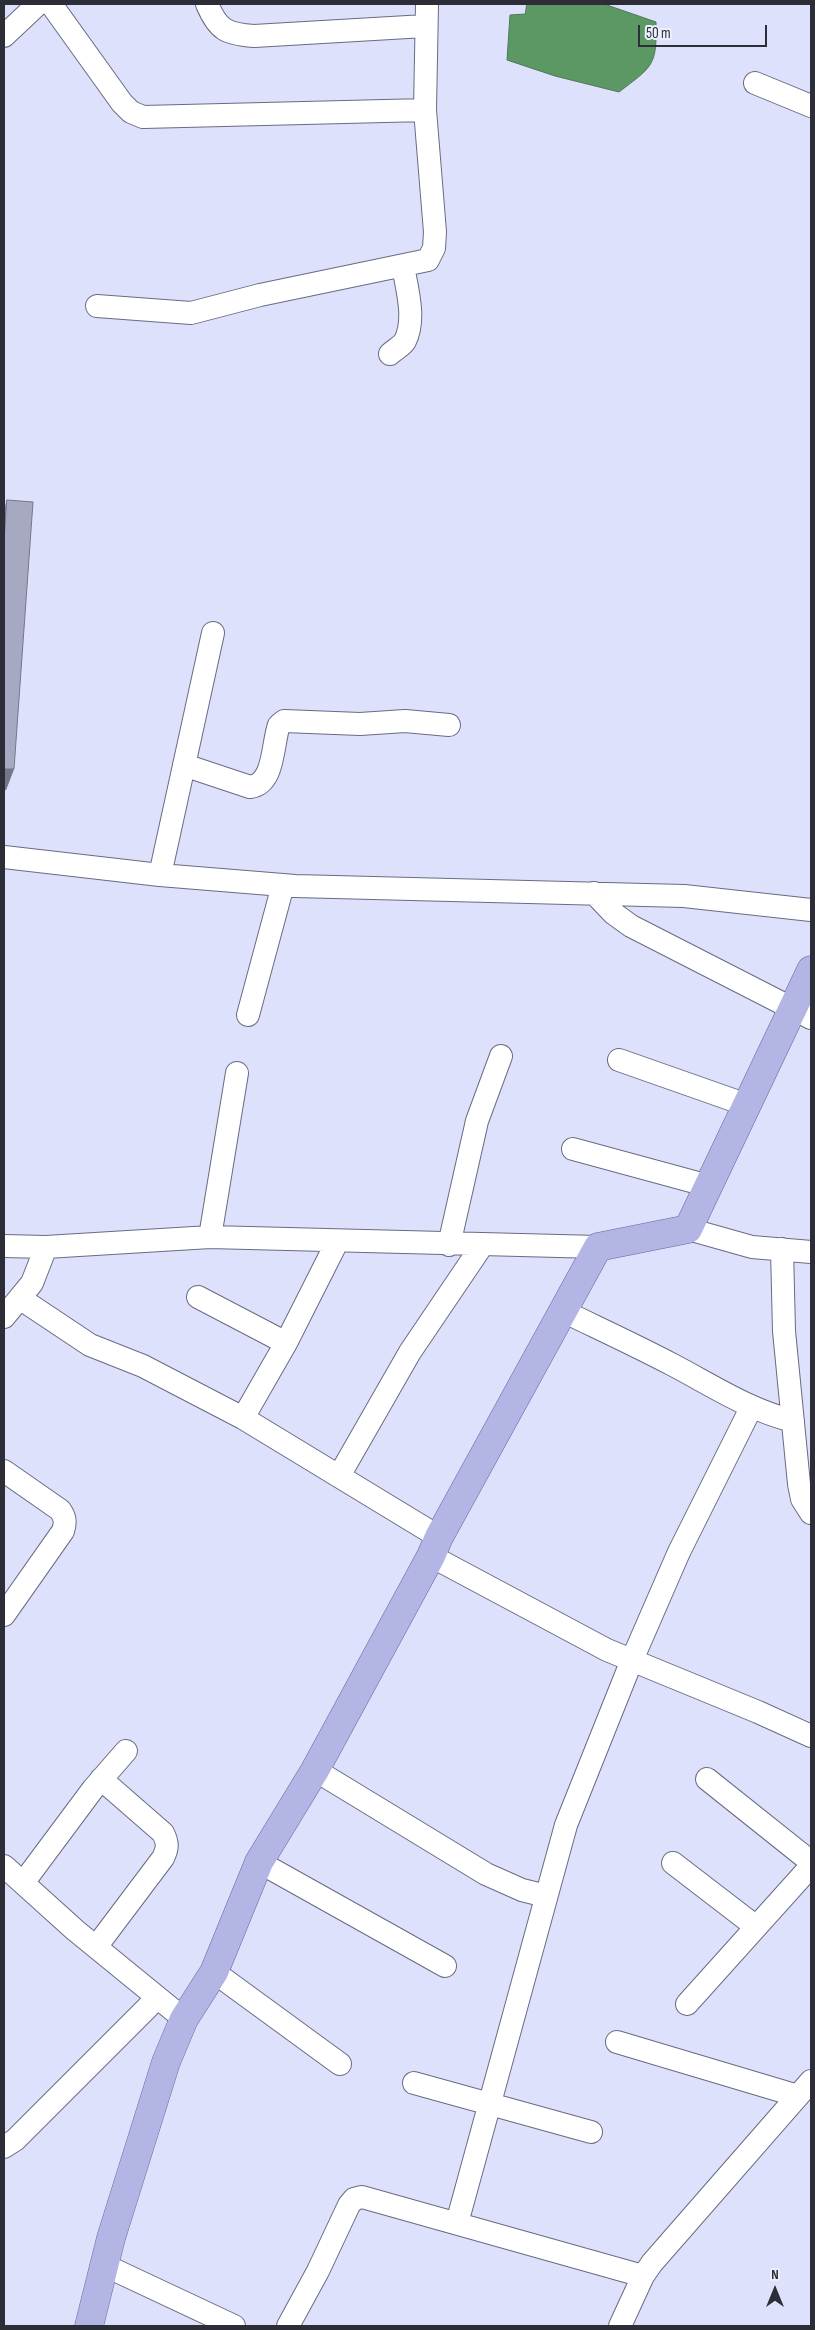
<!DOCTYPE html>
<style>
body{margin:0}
#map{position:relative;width:815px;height:2330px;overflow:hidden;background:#dee1fb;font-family:"Sofia Sans Condensed",sans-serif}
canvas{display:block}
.frame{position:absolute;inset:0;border:5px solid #2c2d37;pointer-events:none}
.north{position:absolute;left:750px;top:2265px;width:50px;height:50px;-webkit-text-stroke:4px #edeffe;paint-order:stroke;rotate:0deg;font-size:14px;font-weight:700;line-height:20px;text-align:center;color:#2c2d37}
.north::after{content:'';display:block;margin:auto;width:18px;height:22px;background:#2c2d37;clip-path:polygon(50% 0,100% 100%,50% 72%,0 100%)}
.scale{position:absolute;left:638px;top:25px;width:129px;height:22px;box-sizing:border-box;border:2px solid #2c2d37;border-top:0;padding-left:6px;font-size:15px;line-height:18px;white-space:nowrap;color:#2c2d37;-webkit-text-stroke:4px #edeffe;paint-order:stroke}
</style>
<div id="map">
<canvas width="815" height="2330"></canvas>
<div class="frame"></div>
<div class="north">N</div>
<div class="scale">50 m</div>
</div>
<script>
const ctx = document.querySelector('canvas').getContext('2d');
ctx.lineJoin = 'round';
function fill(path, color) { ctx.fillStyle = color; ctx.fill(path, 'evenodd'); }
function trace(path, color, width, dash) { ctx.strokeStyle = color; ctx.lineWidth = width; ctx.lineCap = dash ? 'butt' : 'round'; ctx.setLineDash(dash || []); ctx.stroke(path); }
const water = new Path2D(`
 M527,4H604L656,22C657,66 653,66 619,92L555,76L507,60L510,15L525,14Z`);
const minor = new Path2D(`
 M51,4L122,103L131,112L143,117L425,110
 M207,4C218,30 226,34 254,36L425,26
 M4,36L38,4
 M755,83L811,106
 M97,306L191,313L260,295L428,260L434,248L435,232L425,110L427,4
 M390,354C394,350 402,346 405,341C416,319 407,289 403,266
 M184,765L250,787C275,784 272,744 279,725L284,721L360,724L405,721L449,725
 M4,857L160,875L295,886L684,896L811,910
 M160,875L213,633
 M594,893L613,913L631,926L811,1018
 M248,1015L283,885
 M619,1060L747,1105
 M573,1149L709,1186
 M688,1229L752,1247L811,1252
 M210,1237L237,1073
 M449,1245L477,1121L501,1056
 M4,1246L46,1247L210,1237L598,1247
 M782,1249L784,1331L799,1484L802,1499L811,1513
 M198,1297L286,1343
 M21,1299L90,1345L143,1366L243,1418L439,1537
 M563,1311C600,1329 637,1346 673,1365C713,1386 749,1410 793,1421
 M4,1317L32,1283L46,1247
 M243,1418L286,1343L337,1242
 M4,1471L60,1510C65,1517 66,1522 63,1531L4,1615
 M339,1476L410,1352L483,1244
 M431,1556L607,1650L758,1712L811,1736
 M315,1770L486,1874L522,1890L546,1896
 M707,1779L811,1862
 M259,1862L445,1966
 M673,1863L755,1926
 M4,1866L75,1930L184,2019
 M23,1883L93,1789L126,1751
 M96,1947L163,1858C168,1848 168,1843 163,1833L101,1779
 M214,1972L340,2064
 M687,2004L811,1866
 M617,2042L798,2096
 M414,2083L591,2132
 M4,2147L15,2140L157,1998
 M457,2223L566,1825L632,1660L679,1552L751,1408
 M104,2265L234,2326
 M288,2326L318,2271L349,2205L354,2199L362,2197L643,2276
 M620,2326L643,2276L652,2263L811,2081`);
const major = new Path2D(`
 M89,2326L111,2238L166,2062L184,2019L214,1972L259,1862L315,1770L431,1556L439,1537L598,1247L688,1229L811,970`);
const wall = new Path2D(`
 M7,500L14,769L6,790H4V509Z`);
const shadedWall = new Path2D(`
 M4,769H14L6,790H4Z`);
const building = new Path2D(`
 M7,500L33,502L14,769H4V542Z`);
fill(water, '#5c9864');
trace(water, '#4e7856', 1);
trace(minor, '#696b82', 24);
trace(major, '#63669c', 29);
trace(minor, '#fff', 22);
trace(major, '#b3b5e5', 28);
fill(wall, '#9091a7');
fill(shadedWall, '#757688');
fill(building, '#a7a9c2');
trace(building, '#757688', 1);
</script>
